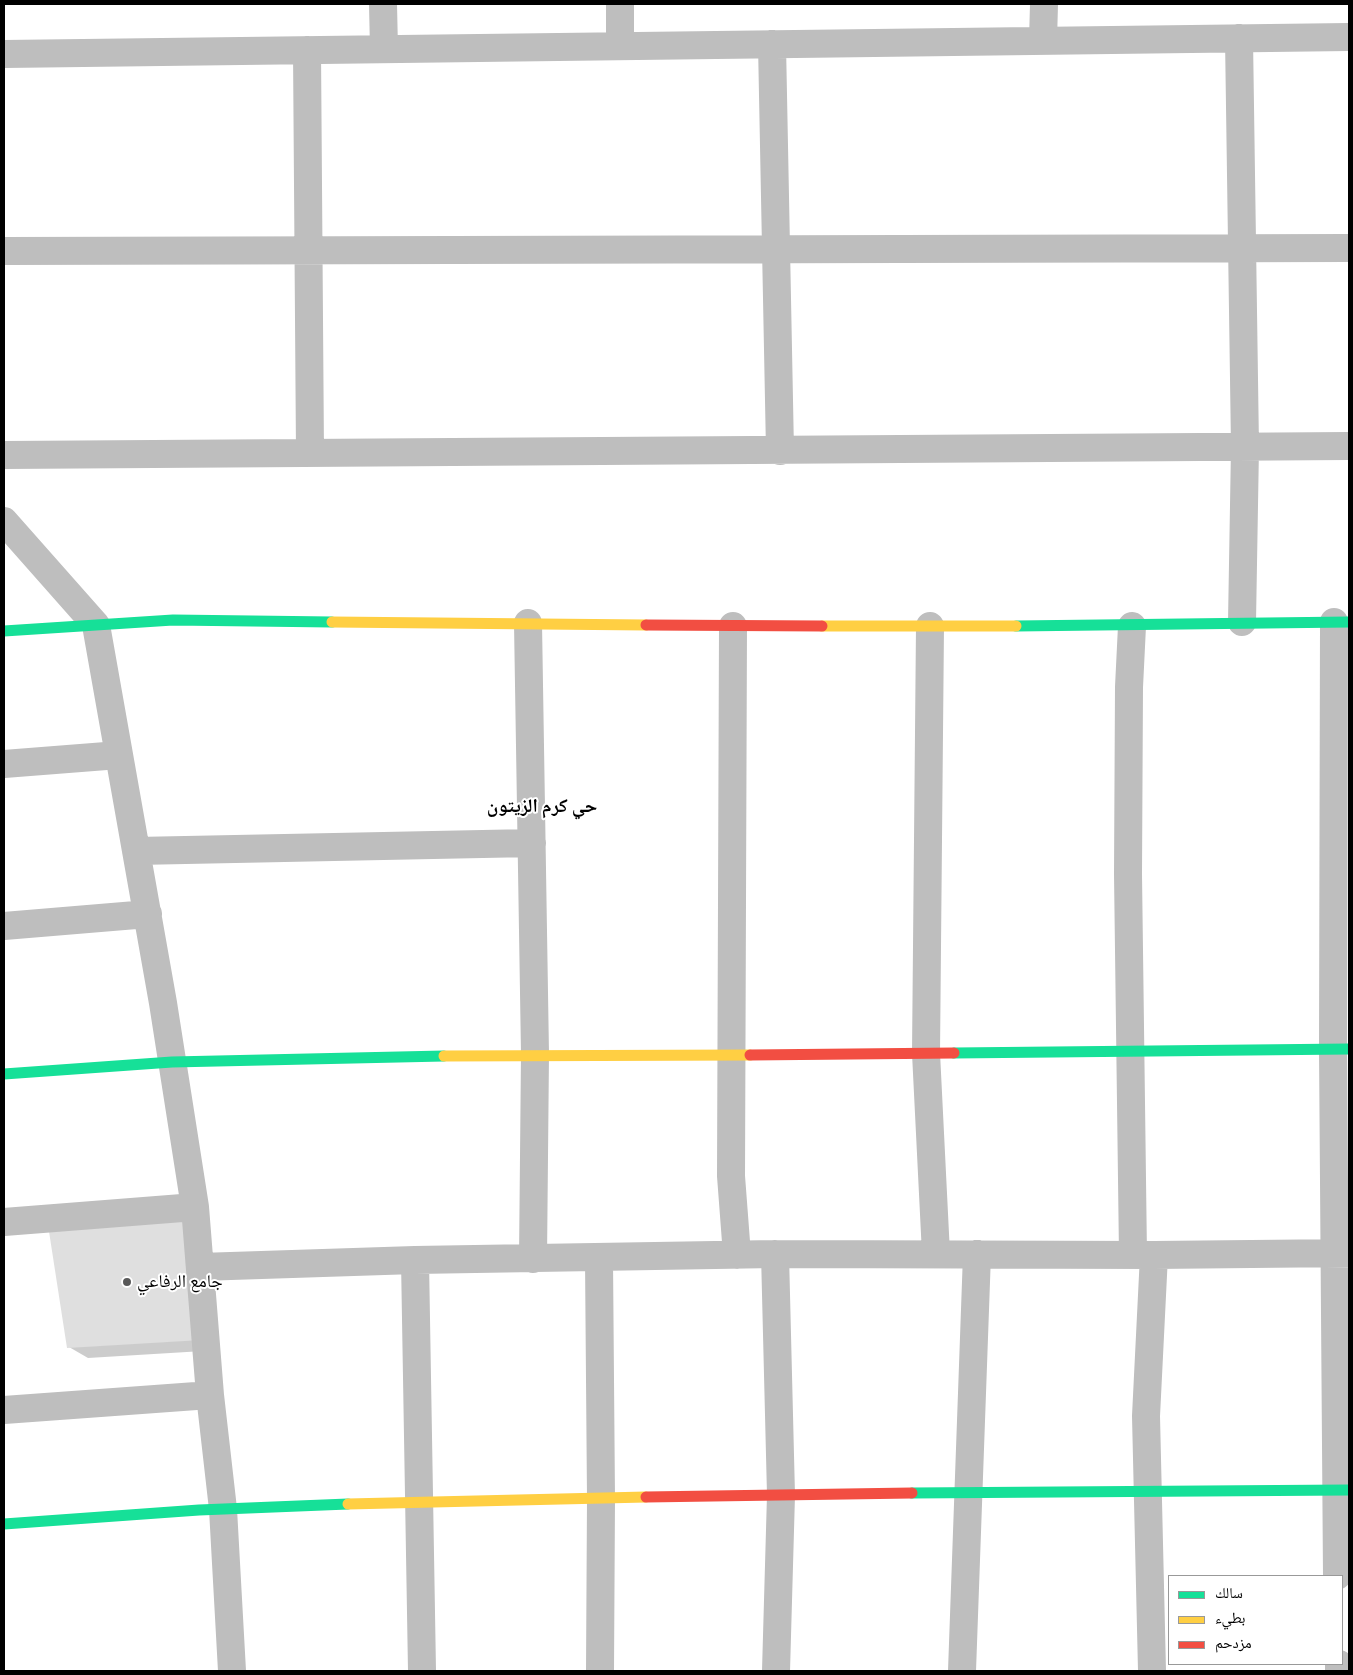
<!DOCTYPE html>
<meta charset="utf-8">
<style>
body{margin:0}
#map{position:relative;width:1353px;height:1675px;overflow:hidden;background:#fff;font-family:Cabin,"Noto Naskh Arabic",sans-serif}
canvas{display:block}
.frame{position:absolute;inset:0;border:5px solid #000;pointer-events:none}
.legend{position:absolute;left:1168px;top:1575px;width:175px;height:90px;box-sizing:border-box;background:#fff;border:1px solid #999;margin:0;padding:6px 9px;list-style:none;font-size:15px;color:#000}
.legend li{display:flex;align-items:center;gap:10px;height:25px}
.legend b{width:25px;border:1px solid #999}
</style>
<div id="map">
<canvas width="1353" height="1675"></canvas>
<div class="frame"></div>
<ul class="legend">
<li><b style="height:6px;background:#16e098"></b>سالك</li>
<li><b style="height:6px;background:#ffcf43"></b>بطيء</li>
<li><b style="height:6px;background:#f24e42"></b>مزدحم</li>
</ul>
</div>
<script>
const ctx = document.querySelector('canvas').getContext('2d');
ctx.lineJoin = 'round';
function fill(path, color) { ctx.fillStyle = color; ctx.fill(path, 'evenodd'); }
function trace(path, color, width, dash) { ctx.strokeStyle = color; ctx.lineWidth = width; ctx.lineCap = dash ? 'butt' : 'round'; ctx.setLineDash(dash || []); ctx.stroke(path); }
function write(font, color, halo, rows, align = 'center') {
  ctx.font = font + ' Cabin,"Noto Naskh Arabic",sans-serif'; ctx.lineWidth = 4; ctx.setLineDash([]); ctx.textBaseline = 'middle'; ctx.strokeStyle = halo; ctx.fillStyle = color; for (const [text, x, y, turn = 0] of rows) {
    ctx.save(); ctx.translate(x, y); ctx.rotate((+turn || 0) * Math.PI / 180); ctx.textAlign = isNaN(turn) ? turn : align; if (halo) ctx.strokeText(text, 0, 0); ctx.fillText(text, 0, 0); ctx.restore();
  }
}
const shadow = new Path2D(`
 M190,1214L220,1350L88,1358L69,1347Z`);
const building = new Path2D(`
 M191,1213L201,1340L67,1348L48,1225Z`);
const street = new Path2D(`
 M383,4L384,49
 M1239,38L1245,447L1242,622
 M1043,41L1044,4
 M772,44L780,451
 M620,46V4
 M307,50L310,453
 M4,54L1349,37
 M4,251L1349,248
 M4,455L1349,446
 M4,521L96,625L163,1003L195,1207L210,1395L223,1509L232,1671
 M1334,622L1333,1050L1337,1576
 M528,623L535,1054L533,1259
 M733,626L731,1176L737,1255
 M930,626L926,1053L936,1254
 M1132,626L1129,687L1128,874L1133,1255
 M4,764L119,755
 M136,851L532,843
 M4,926L148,914
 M4,1222L195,1207
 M775,1254L781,1495L776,1671
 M599,1259L601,1499L600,1671
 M415,1260L422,1671
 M200,1267L415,1260L775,1254L1154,1255L1349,1253
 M4,1410L210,1395
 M1339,1664V1671
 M962,1671L977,1254
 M1152,1671L1146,1416L1154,1255`);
const fast = new Path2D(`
 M1016,626L1349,622
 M4,631L173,620L332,622
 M954,1053L1349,1049
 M4,1074L172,1062L444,1056
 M912,1493L1349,1490
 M4,1524L199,1510L348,1504`);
const slow = new Path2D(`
 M332,622L646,625
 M822,626H1016
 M444,1056L750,1055
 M348,1504L646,1497`);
const jam = new Path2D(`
 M646,625L822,626
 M750,1055L954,1053
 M646,1497L912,1493`);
const markers = [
 [127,1282,5,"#595959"]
];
const poiNames = [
 ["جامع الرفاعي",137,1282]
];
const neighbourhoodNames = [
 ["حي كرم الزيتون",542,806]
];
fill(shadow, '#0003');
fill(building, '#dfdfdf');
trace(street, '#bebebe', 28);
trace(fast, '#16e098', 11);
trace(slow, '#ffcf43', 11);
trace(jam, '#f24e42', 11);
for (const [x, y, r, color] of markers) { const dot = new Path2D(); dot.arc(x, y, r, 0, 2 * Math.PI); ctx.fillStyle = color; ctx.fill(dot); trace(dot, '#fff', 2); }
write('18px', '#000', '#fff', poiNames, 'left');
write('bold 19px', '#000', '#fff', neighbourhoodNames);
</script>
